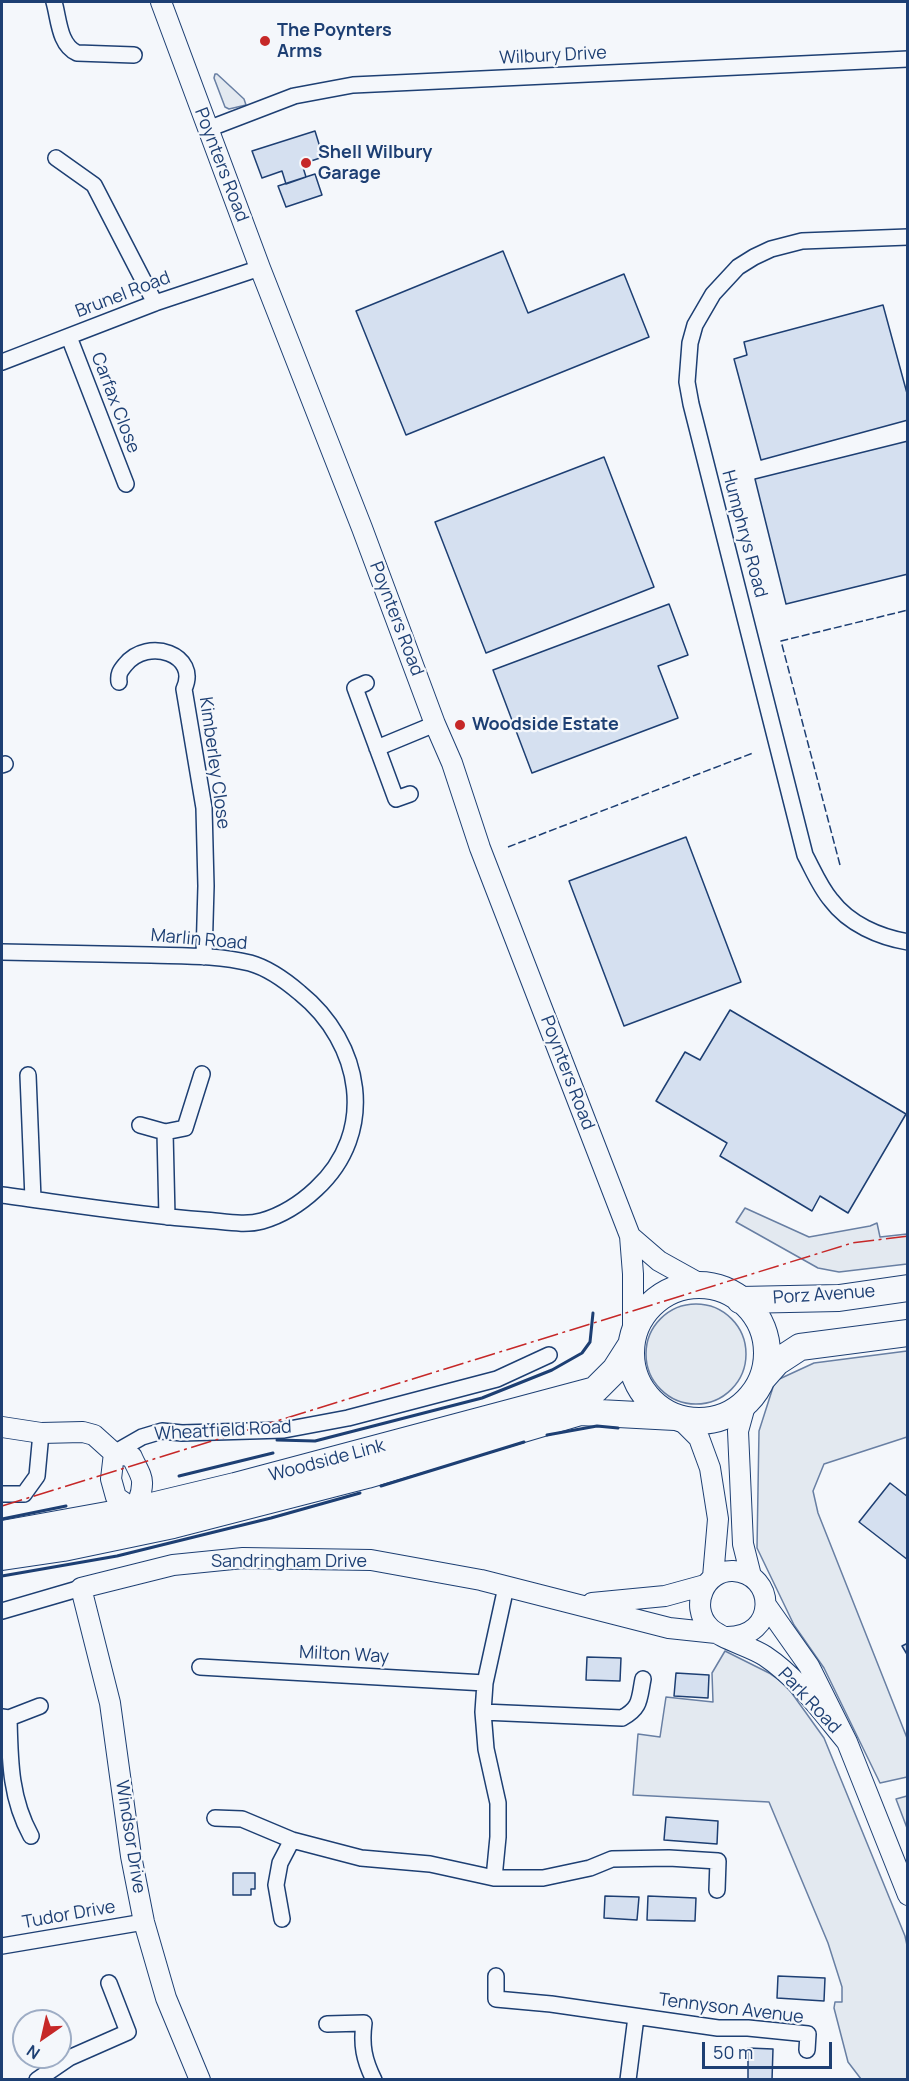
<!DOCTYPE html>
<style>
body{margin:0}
#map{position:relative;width:909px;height:2081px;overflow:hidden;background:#f4f7fb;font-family:Manrope,sans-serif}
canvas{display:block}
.frame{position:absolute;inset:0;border:3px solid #1d3f73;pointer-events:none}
.north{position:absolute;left:12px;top:2009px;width:60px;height:60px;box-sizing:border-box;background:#f4f7fb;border:2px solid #9eadc5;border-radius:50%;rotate:214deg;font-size:16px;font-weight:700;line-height:24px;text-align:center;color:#1d3f73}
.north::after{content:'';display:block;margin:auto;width:21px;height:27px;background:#c62828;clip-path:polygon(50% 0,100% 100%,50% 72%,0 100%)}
.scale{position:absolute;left:702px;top:2042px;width:130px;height:27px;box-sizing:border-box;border:3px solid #1d3f73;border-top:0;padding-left:8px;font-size:18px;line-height:21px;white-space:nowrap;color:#1d3f73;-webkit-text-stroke:4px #f4f7fb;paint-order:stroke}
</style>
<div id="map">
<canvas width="909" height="2081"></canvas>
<div class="frame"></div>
<div class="north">N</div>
<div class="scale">50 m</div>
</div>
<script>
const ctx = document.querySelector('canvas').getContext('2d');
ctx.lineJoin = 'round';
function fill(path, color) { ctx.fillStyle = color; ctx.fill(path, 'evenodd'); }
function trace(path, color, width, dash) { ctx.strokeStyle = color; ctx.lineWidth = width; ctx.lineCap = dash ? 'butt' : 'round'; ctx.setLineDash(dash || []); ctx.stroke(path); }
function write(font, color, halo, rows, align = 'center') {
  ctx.font = font + ' Manrope,sans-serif'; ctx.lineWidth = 4.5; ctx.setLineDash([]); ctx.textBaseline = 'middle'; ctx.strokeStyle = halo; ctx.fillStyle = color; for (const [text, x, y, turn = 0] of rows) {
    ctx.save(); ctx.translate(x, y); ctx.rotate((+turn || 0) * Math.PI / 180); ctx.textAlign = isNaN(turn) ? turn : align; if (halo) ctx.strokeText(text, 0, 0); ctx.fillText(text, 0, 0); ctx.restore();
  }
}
const green = new Path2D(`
 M215,74H217L244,99L246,105L229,109L225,107L214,78Z
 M745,1208L809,1237L870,1226L877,1223L880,1237L907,1234V1264L839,1272L818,1268L736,1222Z
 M646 1354a50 50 0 1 1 100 0a50 50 0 1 1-100 0Z
 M907,1351V1437L824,1464L813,1491L818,1513L907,1738V1777L880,1783L824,1668L794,1625L757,1548L759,1431L775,1381L814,1363Z
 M725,1651L769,1673L786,1685L824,1738L905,1936L908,1950L907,2079H861L848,2062L834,2008L835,2002H842V1987L828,1943L769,1802L633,1795L638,1734L660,1737L666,1697L713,1702L712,1673Z
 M907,1796H908L907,1828L896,1799Z`);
const building = new Path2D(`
 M315,131L323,157L302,164L306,177L286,184L282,171L262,178L252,151Z
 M315,174L322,195L286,207L278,186Z
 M503,251L528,313L624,274L649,337L406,435L356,311Z
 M883,305L908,397V420L761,460L734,359L747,355L744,342Z
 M908,441V574L786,604L755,479Z
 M604,457L654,587L486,653L435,522Z
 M669,604L688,655L658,666L678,718L532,773L493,670Z
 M686,837L741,982L624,1026L569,881Z
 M730,1010L906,1114L848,1213L820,1196L812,1211L720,1156L727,1143L656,1101L685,1052L700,1060Z
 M890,1483L908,1497V1560L859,1522Z
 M908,1643V1656L902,1646Z
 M587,1657L621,1658L620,1681L586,1680Z
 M676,1673L709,1675L708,1698L674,1696Z
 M666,1817L718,1821L717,1844L664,1840Z
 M233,1873H255V1889H251V1895H233Z
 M605,1896L639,1897L637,1920L604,1918Z
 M648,1896L696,1898L695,1921L647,1920Z
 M778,1976L825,1978L824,2001L777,1998Z
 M748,2048L773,2049L772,2080H748Z`);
const minor = new Path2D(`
 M54,2C59,19 59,45 77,53L134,55
 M208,129L294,96L353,85L908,59
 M56,158L94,185L155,303
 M908,237L802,241L771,249L754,257L738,267L713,294L695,325L690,343L687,382L691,404L805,855C813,870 820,887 831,900C849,924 879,937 908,942
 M69,337L126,484
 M2,362L155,303L260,268
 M119,682C118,674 120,671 125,665C148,636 200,655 184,689L204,808L206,886L204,957
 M366,683L355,688L396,799L410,794
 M377,748L435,724
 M2,765L5,764
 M2,952C51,953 101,954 151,955C183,956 218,955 250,963C268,968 286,981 300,993C362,1043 378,1132 316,1189C300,1204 283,1215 262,1221C244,1226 222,1221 204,1220C136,1215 69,1204 2,1195
 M28,1075L33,1199
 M140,1125L165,1132
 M167,1217L165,1132L185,1128L202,1074
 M114,1453L142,1437L162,1431L182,1433L284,1430L348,1418L497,1379L549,1355
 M2,1494H24L37,1476L41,1433
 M2,1611L81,1588
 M200,1667L485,1683
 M483,1712L622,1718C641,1708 639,1699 643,1679
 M2,1717L9,1718L40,1706
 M9,1718C10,1760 10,1798 31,1836
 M215,1818L242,1819L292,1840
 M494,1878L498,1837V1803L486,1749L483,1712L485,1683L506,1587
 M282,1919L276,1885L280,1863L292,1840L361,1858L430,1864L494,1878H543L590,1868L612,1859L669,1858L718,1861L717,1890
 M2,1946L144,1922
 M496,1976V1999L551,2004L718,2028H748L808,2034L807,2050
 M327,2024L364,2023C361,2045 364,2060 374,2080
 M37,2080L69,2058L128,2032L109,1983
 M628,2080L636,2017`);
const tertiary = new Path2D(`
 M161,2L260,268L362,528L435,724L452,763L480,848L630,1236L633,1274V1338
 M630,1236L659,1261L704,1286
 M746,1402L738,1431L743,1544L751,1576
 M679,1418L699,1438L710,1468L718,1519L713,1577
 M2,1427L41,1433L83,1432L94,1435L114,1453
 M114,1453L132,1457C135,1465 143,1476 142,1484C142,1500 133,1503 137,1522
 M114,1453L111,1479L116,1497L135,1510
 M592,1603L665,1596L705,1585
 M766,1605L809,1666L847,1742L908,1895
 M726,1637C779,1638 776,1573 733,1571C705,1570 689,1606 709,1627C720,1639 750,1646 765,1656C798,1678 822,1712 847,1742
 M200,2080L166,1998L144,1922L131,1856L110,1703L81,1588L173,1565L243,1558L371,1560L481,1580L669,1628L716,1633`);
const primary = new Path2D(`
 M631 1353a68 68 0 1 1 136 0a68 68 0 1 1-136 0Z
 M740,1300L839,1298L908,1288
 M762,1379L777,1362L800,1347L908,1333
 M2,1534L135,1510L235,1486L595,1390L615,1370L631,1345
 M2,1557L63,1548L173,1525L367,1475L580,1412L675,1417`);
const fence = new Path2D(`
 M508,847L753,753
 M840,865L781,641L908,610`);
const wall = new Path2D(`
 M547,1435L597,1426L618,1428
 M277,1440L315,1441L482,1398L552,1370L582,1353L590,1342L593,1313
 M179,1476L273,1453
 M381,1486L524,1442
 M2,1519L66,1506
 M2,1576L117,1556L271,1518L360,1493`);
const power = new Path2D(`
 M2,1506L852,1243L908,1236`);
const markers = [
 [265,41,6,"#c62828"],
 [306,163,6,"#c62828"],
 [460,725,6,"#c62828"]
];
const poiNames = [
 ["The Poynters",277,31],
 ["Arms",277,52],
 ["Shell Wilbury",318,153],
 ["Garage",318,174],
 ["Woodside Estate",472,725]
];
const streetNames = [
 ["Wilbury Drive",553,56,-3],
 ["Poynters Road",221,165,69],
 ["Brunel Road",123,295,-21],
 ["Carfax Close",115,403,69],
 ["Humphrys Road",744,534,75],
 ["Poynters Road",396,619,69],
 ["Kimberley Close",214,763,82],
 ["Marlin Road",199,940,5],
 ["Poynters Road",567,1073,69],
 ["Porz Avenue",824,1295,-4],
 ["Wheatfield Road",223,1431,-3],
 ["Woodside Link",327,1461,-15],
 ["Sandringham Drive",289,1562],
 ["Milton Way",344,1655,3],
 ["Park Road",809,1701,47],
 ["Windsor Drive",130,1837,81],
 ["Tudor Drive",69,1915,-10],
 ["Tennyson Avenue",731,2009,7]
];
fill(green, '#e3e9f0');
trace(green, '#687fa3', 1.5);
fill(building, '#d5e0f0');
trace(building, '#1d3f73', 1.5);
trace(minor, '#1d3f73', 18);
trace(tertiary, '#1d3f73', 22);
trace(primary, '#1d3f73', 28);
trace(minor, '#f4f7fb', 15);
trace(tertiary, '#f4f7fb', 20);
trace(primary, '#f4f7fb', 26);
trace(fence, '#1d3f73', 1.5, [8, 3]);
trace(wall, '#1d3f73', 3);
trace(power, '#c62828', 1.5, [21, 4.5, 3, 4.5]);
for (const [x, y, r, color] of markers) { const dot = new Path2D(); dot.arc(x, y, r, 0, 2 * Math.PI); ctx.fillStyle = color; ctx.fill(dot); trace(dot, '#f4f7fb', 2); }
write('bold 18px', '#1d3f73', '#f4f7fb', poiNames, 'left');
write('18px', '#1d3f73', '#f4f7fb', streetNames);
</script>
